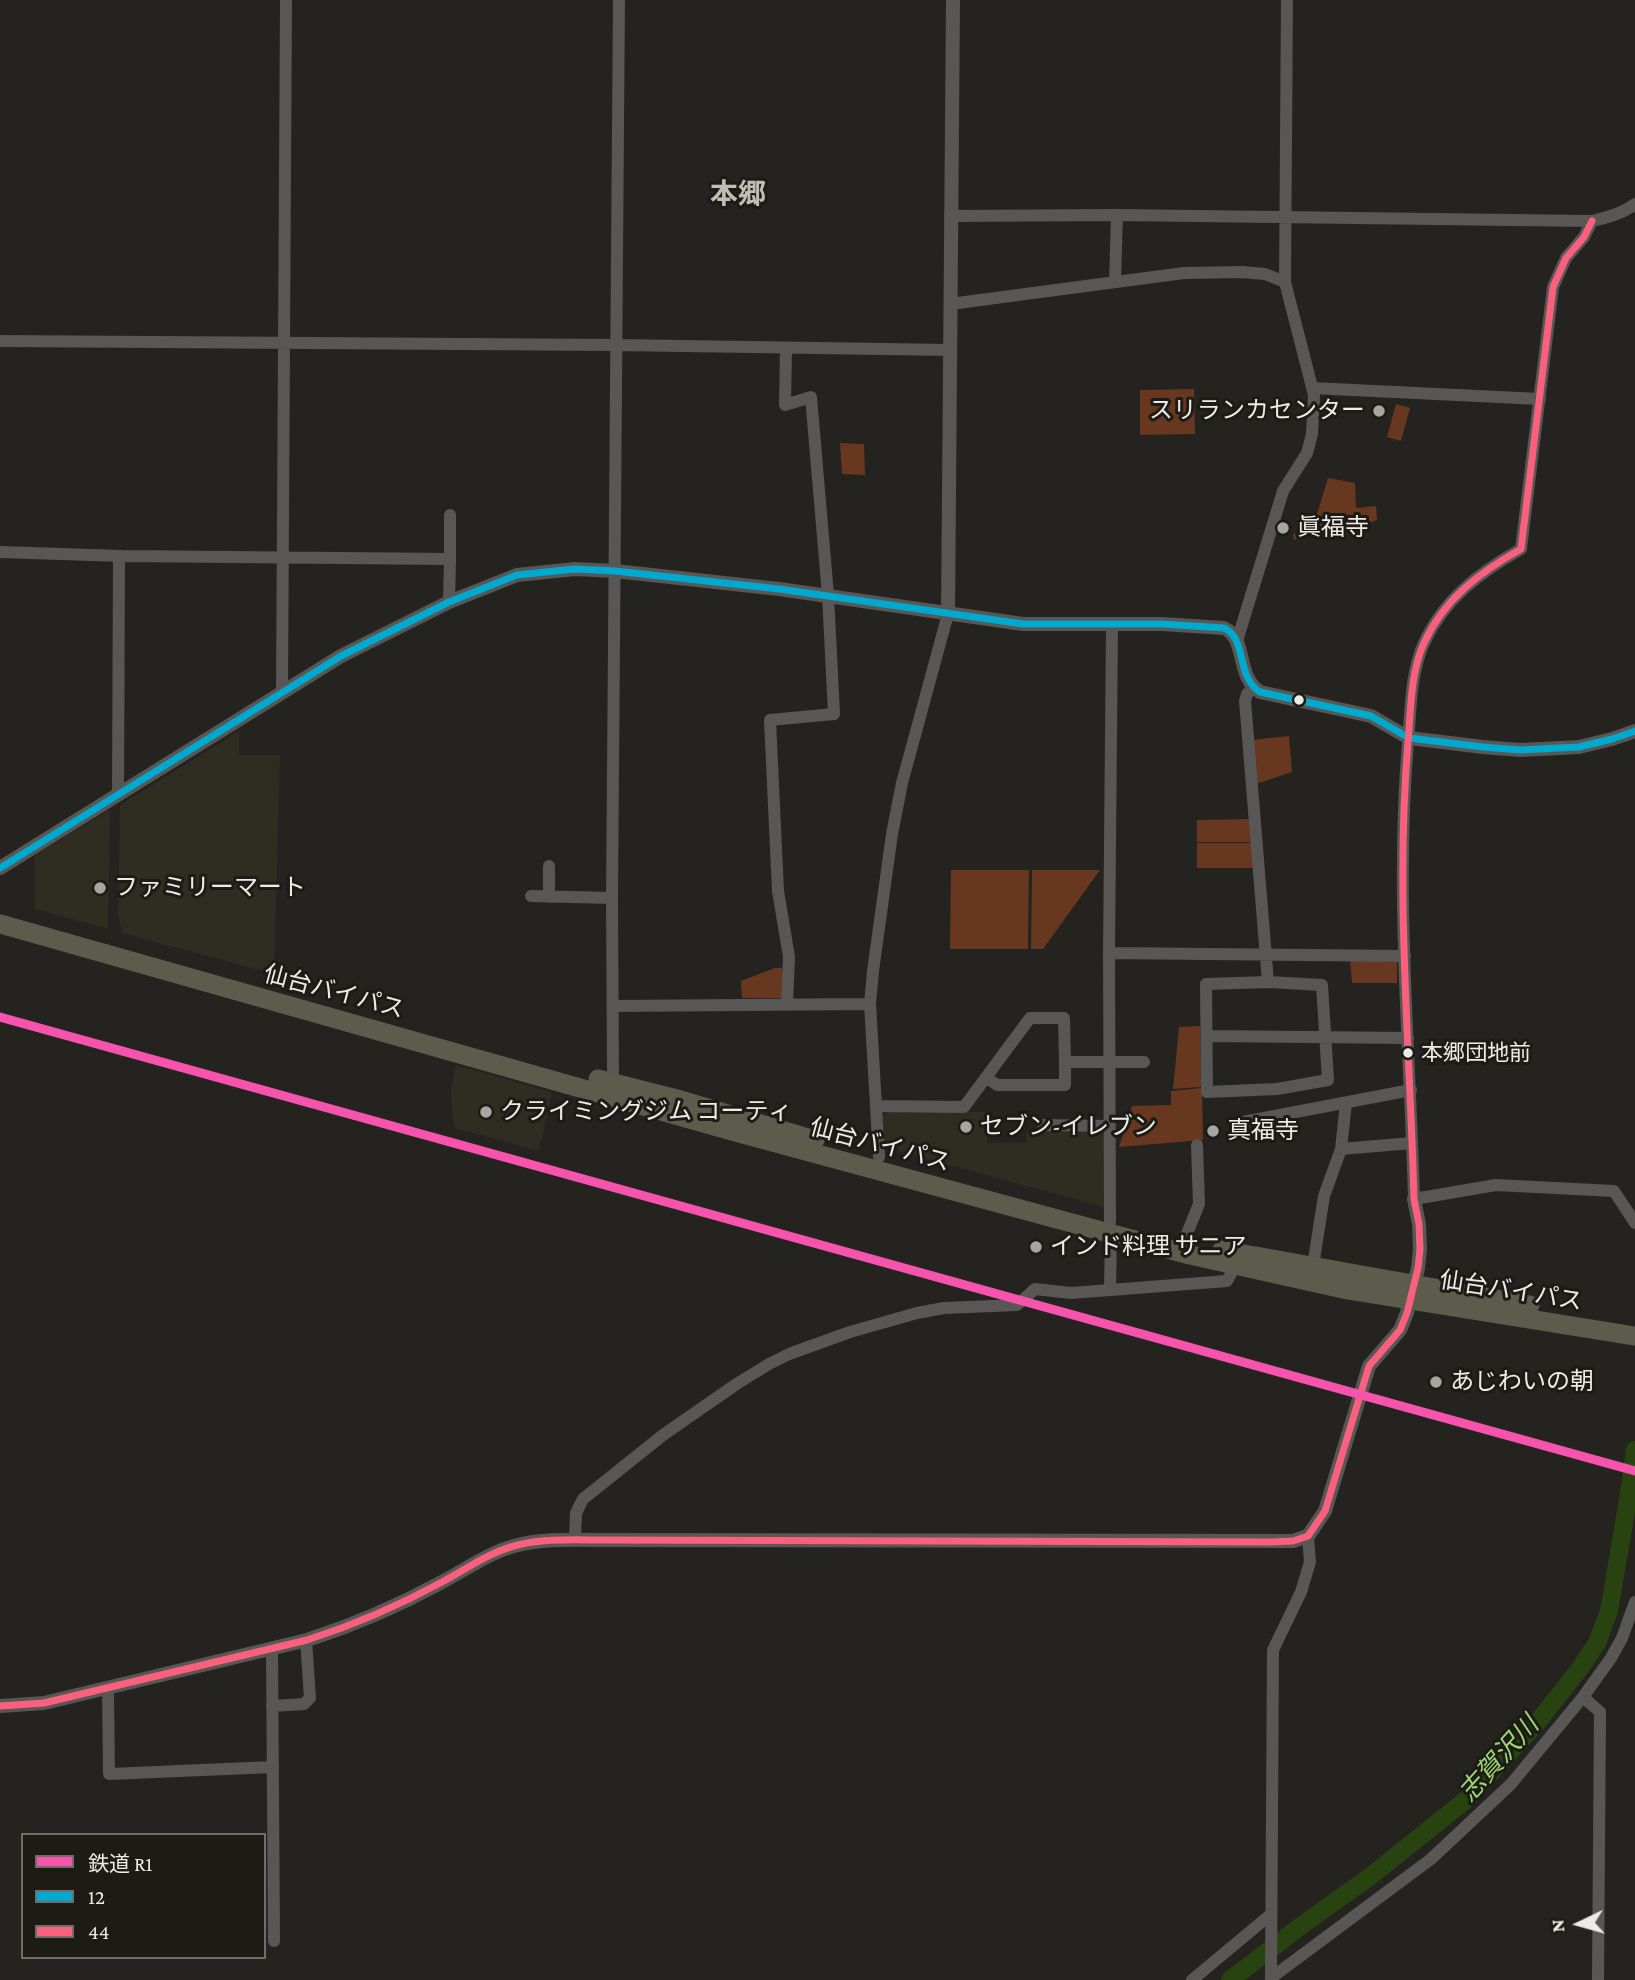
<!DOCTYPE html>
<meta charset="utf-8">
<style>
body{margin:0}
#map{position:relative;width:1635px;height:1980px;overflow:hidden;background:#252320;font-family:"Crimson Pro","Noto Sans JP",serif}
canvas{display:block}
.legend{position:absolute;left:21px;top:1833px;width:245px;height:126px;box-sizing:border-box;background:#1d1b15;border:2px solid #706e69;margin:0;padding:9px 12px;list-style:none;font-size:21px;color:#ecebe7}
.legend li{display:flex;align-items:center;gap:14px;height:35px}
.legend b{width:35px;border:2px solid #706e69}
.north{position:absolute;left:1544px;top:1889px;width:70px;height:70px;-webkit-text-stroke:5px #1d1b15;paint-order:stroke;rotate:265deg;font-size:19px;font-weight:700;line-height:28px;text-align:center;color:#ecebe7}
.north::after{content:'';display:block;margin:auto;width:24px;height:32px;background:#ecebe7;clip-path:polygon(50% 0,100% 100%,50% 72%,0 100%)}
</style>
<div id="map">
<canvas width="1635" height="1980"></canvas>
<ul class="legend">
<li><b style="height:9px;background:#f653ac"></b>鉄道 R1</li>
<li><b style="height:9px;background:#00a9ce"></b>12</li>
<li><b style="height:9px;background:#f8607d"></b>44</li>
</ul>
<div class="north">N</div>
</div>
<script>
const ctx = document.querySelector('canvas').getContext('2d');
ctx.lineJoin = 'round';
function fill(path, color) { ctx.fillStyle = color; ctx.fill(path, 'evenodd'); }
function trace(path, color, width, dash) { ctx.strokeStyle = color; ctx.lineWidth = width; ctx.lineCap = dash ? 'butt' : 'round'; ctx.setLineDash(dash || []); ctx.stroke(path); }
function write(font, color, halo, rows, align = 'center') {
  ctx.font = font + ' "Crimson Pro","Noto Sans JP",serif'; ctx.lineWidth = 6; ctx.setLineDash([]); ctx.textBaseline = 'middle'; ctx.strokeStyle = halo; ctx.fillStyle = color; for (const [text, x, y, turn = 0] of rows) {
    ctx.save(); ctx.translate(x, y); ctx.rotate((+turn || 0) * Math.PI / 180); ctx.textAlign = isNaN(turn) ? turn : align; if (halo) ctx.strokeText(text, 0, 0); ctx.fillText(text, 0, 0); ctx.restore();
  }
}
const built = new Path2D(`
 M239,731V755H280L274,974L122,933L118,914L120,805Z
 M110,810L108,929L35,909V855Z
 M456,1065L552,1092L539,1151L455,1128L452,1114L451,1090Z
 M889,1111L988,1112L987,1143H1026L1027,1131L1102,1130L1107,1135V1208L883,1147L882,1117Z`);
const green = new Path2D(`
 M1194,389L1195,434L1140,435V390Z
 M1396,404L1410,408L1401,441L1387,437Z
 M840,443L864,444L865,475L842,474Z
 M1328,478L1355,483L1356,508L1376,506L1377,520L1358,527L1303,536L1294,540L1293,534L1298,533V518L1317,514Z
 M1289,736L1292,772L1256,784L1252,740Z
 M1249,819L1251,842H1197V820Z
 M1197,843H1252L1254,868H1197Z
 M951,870H1029L1028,949H950Z
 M1032,870H1100L1043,949H1031Z
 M1350,958H1397V983H1352Z
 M775,968H782L785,994L781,998H742L741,981Z
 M1200,1026L1201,1087L1173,1089L1179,1027Z
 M1202,1088L1203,1140L1119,1147L1132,1106L1171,1105V1091Z`);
const river = new Path2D(`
 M1230,1980L1302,1925L1372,1875L1467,1799L1536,1724L1581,1667L1597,1643L1609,1611L1630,1488L1635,1450`);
const minor = new Path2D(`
 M950,216L1117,215L1592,221C1608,217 1622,214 1635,204
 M1592,221L1584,237L1566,258L1553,287L1521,549C1480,572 1444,599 1424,643C1410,674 1411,710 1408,742C1395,894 1410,1047 1414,1199L1496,1185L1614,1191L1635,1223
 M1115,281L1117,215
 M950,304L1184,273L1242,272L1265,274L1285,282
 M0,341L617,345L950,350
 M786,348L785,405L811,397L828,595L834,714L770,720L778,891L789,957L787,1005
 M1312,388L1540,399
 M450,515V559
 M0,552L122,556L450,559L449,602
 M1237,641L1283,491L1307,453L1312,434L1314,395L1285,282L1287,0
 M1253,688L1247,694L1245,701L1268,982
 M282,692L286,0
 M118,795L119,556
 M531,896L612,898
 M549,897V866
 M1109,953L1405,956
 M1268,982L1322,985L1328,1080L1277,1089L1207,1092L1206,984Z
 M613,1006L870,1004
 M1207,1036L1408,1038
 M986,1077L997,1085H1065V1062
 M611,1088L613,1074L612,898L619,0
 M877,1106L964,1107L1030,1018H1064L1065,1062H1144
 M1243,1122L1411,1090
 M1043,1125L1109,1126
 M1341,1149L1412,1143
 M879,1157L870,1004L873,971L892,834L902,783L948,614
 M1110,1222L1109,953L1112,624
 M1184,1241L1199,1204L1197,1145
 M1313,1266L1324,1196L1341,1149L1346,1103
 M1110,1289L1111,1234
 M575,1540L576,1513L583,1499L663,1435L738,1383L769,1364L789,1354L850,1332L917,1313L944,1308L1017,1305L1035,1289L1071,1293L1227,1281L1235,1266
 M272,1649L274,1941
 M108,1689L109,1774L273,1767
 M1583,1697L1611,1658L1622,1638L1635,1602
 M272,1706L304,1704L310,1698L306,1640
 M1271,1978L1431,1859L1511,1784L1583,1697L1600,1712L1598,1980
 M1192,1980L1270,1915
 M1271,1980L1273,1650L1301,1592L1310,1562L1308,1536`);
const tertiary = new Path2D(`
 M948,614L953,0
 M0,868L341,656L449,602L517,575L575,569L615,571L779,589L1023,624H1162L1224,628C1248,639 1235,676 1260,692L1371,716L1409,738L1483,747L1520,750L1579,747L1612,739L1635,731
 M0,1706L44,1703L307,1640C354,1625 398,1606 442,1582C465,1570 488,1553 514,1546C543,1538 576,1540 606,1540L1293,1541L1308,1536L1325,1511L1369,1366L1400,1330L1407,1313L1418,1268L1420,1249L1419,1224L1414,1199`);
const trunk = new Path2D(`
 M0,924L732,1131L1190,1255L1343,1289L1635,1336
 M598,1079L681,1100L815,1140
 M1222,1250L1530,1305`);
const bus1 = new Path2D(`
 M0,868L341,656L449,602L517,575L575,569L615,571L779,589L1023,624H1162L1224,628C1248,639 1235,676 1260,692L1371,716L1409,738L1483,747L1520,750L1579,747L1612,739L1635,731`);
const bus2 = new Path2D(`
 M0,1706L44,1703L307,1640C354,1625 398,1606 442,1582C465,1570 488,1553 514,1546C543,1538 576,1540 606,1540L1271,1542L1293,1541L1308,1536L1325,1511L1369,1366L1400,1330L1407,1313L1418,1268L1420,1249L1419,1224L1414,1199C1410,1047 1395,894 1408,742C1411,710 1410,674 1424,643C1444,599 1480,572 1521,549L1553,287L1566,258L1584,237L1592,221`);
const rail1 = new Path2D(`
 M0,1017L1635,1471`);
const markers = [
 [1379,411,7,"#a6a5a1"],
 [1283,528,7,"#a6a5a1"],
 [1299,700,6,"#ecebe7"],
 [100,888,7,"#a6a5a1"],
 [1408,1053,6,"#ecebe7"],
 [486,1112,7,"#a6a5a1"],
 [966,1127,7,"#a6a5a1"],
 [1213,1131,7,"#a6a5a1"],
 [1036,1247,7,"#a6a5a1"],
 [1436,1382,7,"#a6a5a1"]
];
const busNames = [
 ["本郷団地前",1421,1053]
];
const poiNames = [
 ["スリランカセンター",1365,411,"right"],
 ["眞福寺",1297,528],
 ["ファミリーマート",114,888],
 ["クライミングジム コーティ",500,1112],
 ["セブン-イレブン",980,1127],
 ["真福寺",1227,1131],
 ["インド料理 サニア",1050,1247],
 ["あじわいの朝",1450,1382]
];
const streetNames = [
 ["仙台バイパス",334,992,15],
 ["仙台バイパス",880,1145,15],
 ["仙台バイパス",1511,1291,9]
];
const waterNames = [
 ["志賀沢川",1499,1759,-48]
];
const quarterNames = [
 ["本郷",738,194]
];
fill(built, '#2f2c21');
fill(green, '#683720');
trace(river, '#284310', 18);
trace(minor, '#585755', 12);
trace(tertiary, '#585755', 14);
trace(trunk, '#5d5c4c', 19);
trace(bus1, '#00a9ce', 7);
trace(bus2, '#f8607d', 7);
trace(rail1, '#f653ac', 9);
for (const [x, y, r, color] of markers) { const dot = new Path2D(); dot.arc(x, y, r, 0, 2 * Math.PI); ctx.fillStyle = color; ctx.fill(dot); trace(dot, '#1d1b15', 2.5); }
write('22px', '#ecebe7', '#1d1b15', busNames, 'left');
write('24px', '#ecebe7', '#1d1b15', poiNames, 'left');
write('24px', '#ecebe7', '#1d1b15', streetNames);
write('italic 26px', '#9cd674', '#1d1b15', waterNames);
write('bold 28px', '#c1beb6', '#1d1b15', quarterNames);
</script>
